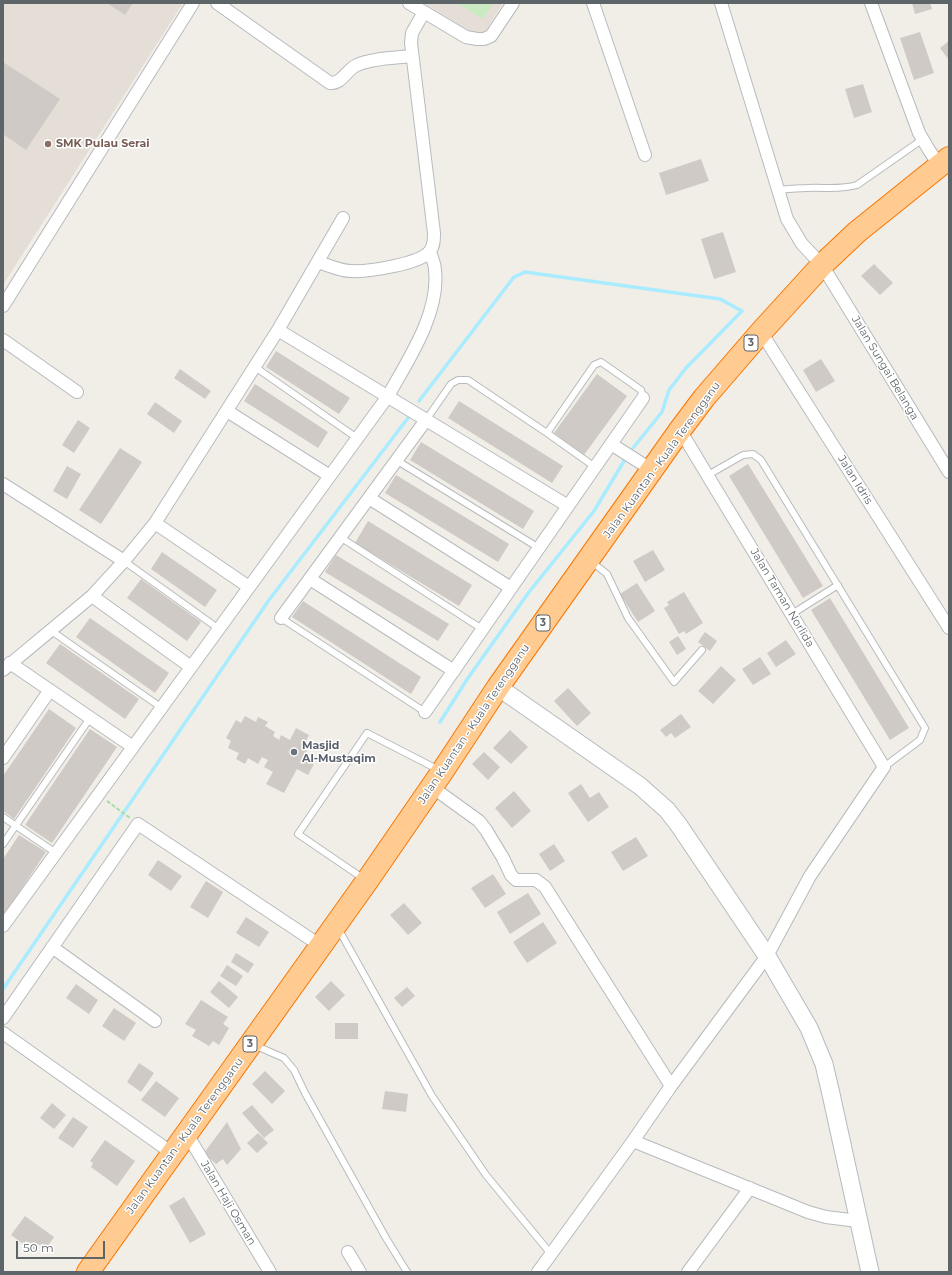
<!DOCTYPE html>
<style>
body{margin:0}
#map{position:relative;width:952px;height:1275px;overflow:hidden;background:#f1ede7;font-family:Montserrat,sans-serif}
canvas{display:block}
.frame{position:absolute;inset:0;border:4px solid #5e6568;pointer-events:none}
.scale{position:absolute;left:16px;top:1241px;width:89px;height:18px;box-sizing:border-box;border:2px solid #5e6568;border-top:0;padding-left:5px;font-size:12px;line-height:14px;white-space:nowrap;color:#5e6568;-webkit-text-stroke:3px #fff;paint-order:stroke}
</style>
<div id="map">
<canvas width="952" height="1275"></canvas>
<div class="frame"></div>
<div class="scale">50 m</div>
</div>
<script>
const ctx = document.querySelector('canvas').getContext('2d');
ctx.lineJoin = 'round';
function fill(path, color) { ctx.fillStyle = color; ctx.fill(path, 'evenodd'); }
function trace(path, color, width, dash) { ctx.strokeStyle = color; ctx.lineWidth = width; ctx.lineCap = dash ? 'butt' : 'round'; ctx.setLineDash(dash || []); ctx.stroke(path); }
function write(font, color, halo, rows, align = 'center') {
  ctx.font = font + ' Montserrat,sans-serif'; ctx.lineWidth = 3; ctx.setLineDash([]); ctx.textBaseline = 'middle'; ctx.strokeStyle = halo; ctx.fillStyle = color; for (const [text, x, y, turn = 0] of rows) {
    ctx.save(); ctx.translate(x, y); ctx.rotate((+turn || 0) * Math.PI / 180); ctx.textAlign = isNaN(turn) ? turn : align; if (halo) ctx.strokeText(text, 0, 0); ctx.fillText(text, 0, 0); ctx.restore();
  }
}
const education = new Path2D(`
 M3,3H183L3,285Z
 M424,3H503L481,38Z`);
const green = new Path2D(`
 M457,3H493L483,19Z`);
const stream = new Path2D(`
 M419,401L514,277L525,272L720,299L742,311L686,368L669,390L662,412L633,448
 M440,722L468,678L529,592L594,511L624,461
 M3,989L269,600L408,418`);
const building = new Path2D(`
 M107,3H133L125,15Z
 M912,3H930L932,9L915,14Z
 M920,32L934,73L914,80L900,38Z
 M949,41V60L940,48Z
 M3,62L60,99L26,150L3,134Z
 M863,84L872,112L854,118L845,89Z
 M701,159L709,181L666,195L659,173Z
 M723,232L736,272L714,279L701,239Z
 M874,264L893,283L880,295L861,276Z
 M276,351L350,398L339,414L266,367Z
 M821,359L835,381L816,392L803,370Z
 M180,369L211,391L205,399L174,378Z
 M597,374L627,396L584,455L554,433Z
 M255,384L328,432L318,448L244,401Z
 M459,401L563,466L552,483L448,418Z
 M155,402L182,421L174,433L147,414Z
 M78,420L90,428L74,453L62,445Z
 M421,442L534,511L523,529L410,460Z
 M120,448L142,462L101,524L79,510Z
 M748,464L823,586L803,598L729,476Z
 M67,466L81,474L67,499L53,491Z
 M396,475L509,544L498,562L385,493Z
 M368,521L472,585L459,606L355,543Z
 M653,550L665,570L645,582L633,561Z
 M162,552L217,590L205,607L151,569Z
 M336,555L449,624L438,641L325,572Z
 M141,579L201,622L187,641L127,598Z
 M637,583L655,611L638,622L620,594Z
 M684,592L703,623L686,634L684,631L679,634L664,608L669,605L667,602Z
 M830,598L909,728L890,740L811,610Z
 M303,601L421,677L411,694L292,617Z
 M90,618L169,673L155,693L76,637Z
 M705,632L717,641L710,651L698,642Z
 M678,636L686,649L677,655L669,642Z
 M786,640L796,654L776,667L767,653Z
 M60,644L139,699L125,719L46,663Z
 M760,657L771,674L753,685L742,669Z
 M721,666L736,680L713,704L698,691Z
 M568,688L591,713L577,726L554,701Z
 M49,709L76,728L14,819L3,811V776Z
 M681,714L691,727L675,738L671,733L666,737L660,730Z
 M245,716L256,722L258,717L268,722L265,726L275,732L273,736L279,740L281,735L290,740L296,728L309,735L303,747L307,750L303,758L314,764L308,775L297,769L284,793L266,784L273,772L264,767L268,760L262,757L258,764L248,758L245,764L236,759L239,753L228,748L231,741L226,738L236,720L241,723Z
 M90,729L117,747L52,843L25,825Z
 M510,730L528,747L511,764L493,748Z
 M484,752L500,767L488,780L472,764Z
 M581,784L590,798L599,792L609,807L588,822L568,793Z
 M514,791L531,811L512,828L495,808Z
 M19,835L46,852L3,916V859Z
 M636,837L648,856L623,871L611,852Z
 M554,844L565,861L550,871L539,854Z
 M158,860L182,876L171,891L148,875Z
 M493,874L506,894L485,908L471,888Z
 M206,881L223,892L208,918L190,907Z
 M528,893L541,914L510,934L497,912Z
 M404,903L422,923L408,935L390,915Z
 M246,917L269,932L259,947L236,933Z
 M543,922L557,943L527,963L513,942Z
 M236,953L254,964L248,973L231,962Z
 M227,965L243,976L236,986L220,976Z
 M219,981L238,997L229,1008L210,992Z
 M331,981L345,995L329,1011L315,997Z
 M76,984L98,1000L89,1014L66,998Z
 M407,987L415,996L402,1007L394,998Z
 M201,1000L228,1017L223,1024L229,1028L219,1045L213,1041L209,1046L192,1036L196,1030L185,1024Z
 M114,1008L136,1023L124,1041L102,1026Z
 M335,1023H358V1039H335Z
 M139,1063L154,1073L141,1092L127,1082Z
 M265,1071L285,1091L272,1104L252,1084Z
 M156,1081L179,1098L165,1117L141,1100Z
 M385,1091L408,1094L406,1112L382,1109Z
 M52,1103L66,1115L54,1129L40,1118Z
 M252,1105L274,1130L264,1138L242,1113Z
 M73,1117L88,1127L73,1148L58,1138Z
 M227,1122L241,1149L227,1165L223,1159L216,1164L204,1153Z
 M258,1133L268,1143L257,1153L247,1143Z
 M105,1140L135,1161L117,1186L91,1167L93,1163L90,1161Z
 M184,1197L206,1234L190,1243L169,1206Z
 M25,1216L54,1237L46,1249L38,1244L33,1251L11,1235Z`);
const path = new Path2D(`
 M107,801L130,818`);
const lane = new Path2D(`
 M778,190C788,189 797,188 807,188C824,187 841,190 857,185L923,139
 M255,367L357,438
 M426,420L451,384L458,380H468L547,433L594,365L601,362L641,390L643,398
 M547,433L595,467
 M396,460L539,548
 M708,475L743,455L753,454L761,460L925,728L920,740L884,767
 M340,537L482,629
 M124,561L219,629
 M592,562L607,574L628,618L674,682L702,650
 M792,614L838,585
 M281,618L425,712
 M50,630L162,708
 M3,817L56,853
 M3,844L90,718
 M364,879L298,834L367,733L439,770
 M339,930L432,1096L486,1175L551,1254
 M254,1045L284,1058L294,1070L305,1093L386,1238L407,1272`);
const street = new Path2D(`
 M217,3L330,83C342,84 346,70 357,65C372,58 395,58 412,56
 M409,3L466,37L477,39H484L491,36L513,3
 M593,3L645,155
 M721,3L787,219L802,244L822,265L949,472
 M871,3L919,133L929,150L939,165
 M318,262C328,265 340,271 351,271C367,272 421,264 430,251C434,246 434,239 434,233L411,43L412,33L424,12
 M3,306L193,3
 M278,330L568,506
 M761,332L949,628
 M3,340L77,392
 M227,411L330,476
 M611,444L652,470
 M3,484L124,561
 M369,498L511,588
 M155,523L249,587
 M310,579L454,671
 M92,596L191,667
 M281,618L426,420
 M10,663L133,747
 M3,670L92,596L124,561L155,523L278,330L343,218
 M425,712L643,398
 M3,758L50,690
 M432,787L479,821L486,830L503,858L511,875L516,880H536L545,887L671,1086
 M3,926L388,396C408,360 440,313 435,270C435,264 432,258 430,252
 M52,947L155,1021
 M3,1018L138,824L321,946
 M3,1033L172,1153
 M187,1134L270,1272
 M633,1141L808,1212L826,1217L858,1221
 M348,1252L360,1272
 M538,1272L633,1141L671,1086L767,956L810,876L884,767L680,430
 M688,1272L750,1188`);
const secondary = new Path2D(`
 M498,687L640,786L667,810L678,824L767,956L809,1028L824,1064L831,1094L870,1272`);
const highway = new Path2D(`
 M88,1272L367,881L442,772L498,687L680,430L704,398L761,332L822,265L857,232L949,158`);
const markers = [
 [48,144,4,"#8d6e63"],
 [294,752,4,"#6b7280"]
];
const shields = [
 [751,343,14],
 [543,623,14],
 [250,1044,14]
];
const shieldNames = [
 ["3",751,343],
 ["3",543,623],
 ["3",250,1044]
];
const educationNames = [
 ["SMK Pulau Serai",56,144]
];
const streetNames = [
 ["Jalan Sungai Belanga",885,368,59],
 ["Jalan Kuantan - Kuala Terengganu",662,460,-54],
 ["Jalan Idris",855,480,58],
 ["Jalan Taman Norlida",782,598,59],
 ["Jalan Kuantan - Kuala Terengganu",474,724,-56],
 ["Jalan Kuantan - Kuala Terengganu",185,1136,-54],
 ["Jalan Haji Osman",228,1203,59]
];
const worshipNames = [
 ["Masjid",302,746],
 ["Al-Mustaqim",302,759]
];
fill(education, '#e4ded7');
fill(green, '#caebc1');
trace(stream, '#a9ecff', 3.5);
fill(building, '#cfcac5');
trace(lane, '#b7bbbe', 8);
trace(street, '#b7bbbe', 14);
trace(secondary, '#b5bbbf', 19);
trace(highway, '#f87600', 24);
trace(path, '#a3dea6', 2, [4, 2]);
trace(lane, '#fff', 6);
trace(street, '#fff', 12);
trace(secondary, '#fff', 17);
trace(highway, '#ffcb90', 22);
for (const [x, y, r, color] of markers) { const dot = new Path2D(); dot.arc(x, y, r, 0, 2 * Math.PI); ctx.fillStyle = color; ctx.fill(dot); trace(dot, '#fff', 1.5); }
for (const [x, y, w] of shields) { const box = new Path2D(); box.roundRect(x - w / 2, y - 8, w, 16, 3); ctx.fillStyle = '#fff'; ctx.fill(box); trace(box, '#5e6568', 1); }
write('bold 10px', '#5e6568', null, shieldNames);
write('bold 11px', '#785e54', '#fff', educationNames, 'left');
write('11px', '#5e6568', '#fff', streetNames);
write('bold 11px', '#5b616d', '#fff', worshipNames, 'left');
</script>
